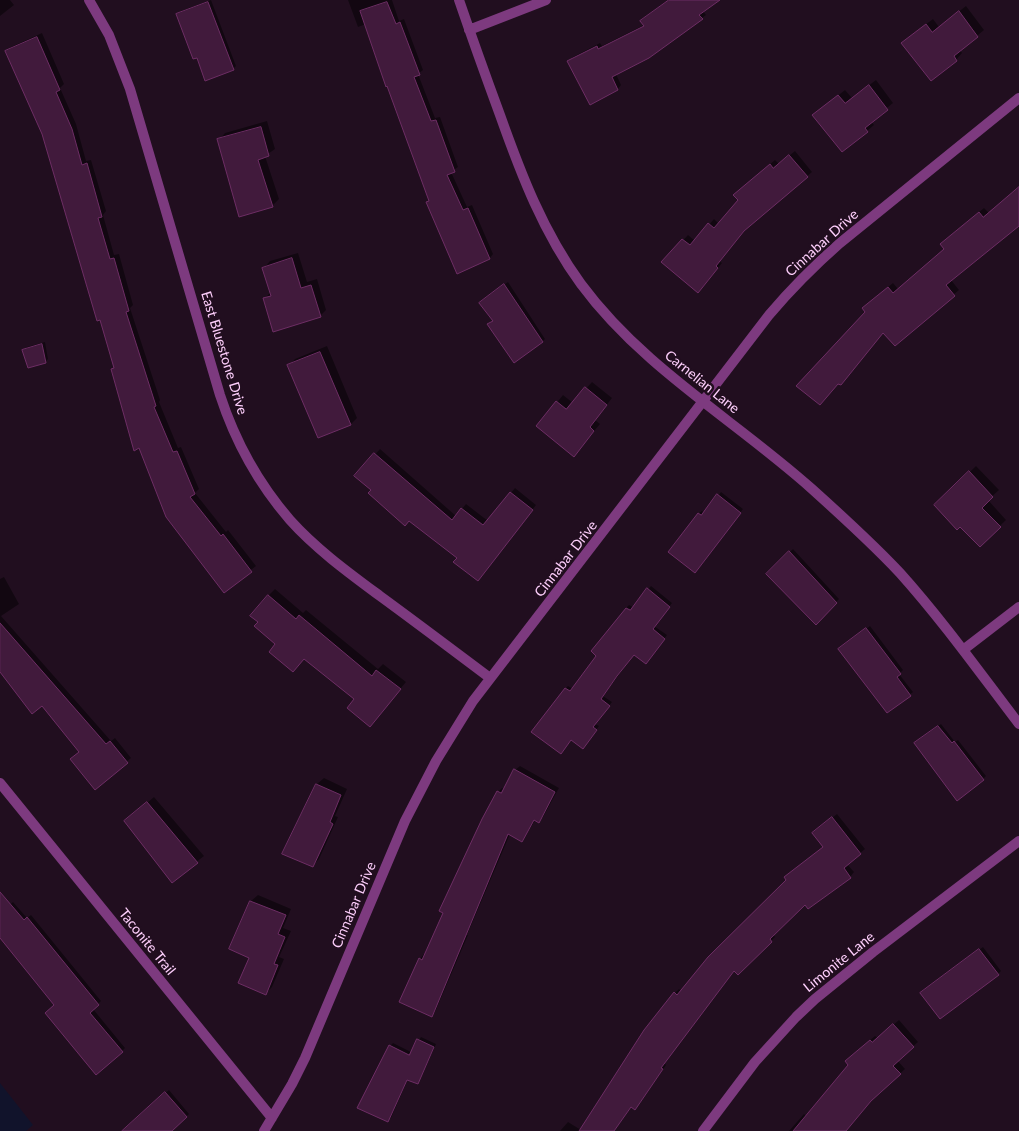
<!DOCTYPE html>
<style>
body{margin:0}
canvas{display:block;background:#210e1f}
</style>
<canvas width="1019" height="1131"></canvas>
<script>
const ctx = document.querySelector('canvas').getContext('2d');
ctx.lineJoin = 'round';
function fill(path, color) { ctx.fillStyle = color; ctx.fill(path, 'evenodd'); }
function trace(path, color, width, dash) { ctx.strokeStyle = color; ctx.lineWidth = width; ctx.lineCap = dash ? 'butt' : 'round'; ctx.setLineDash(dash || []); ctx.stroke(path); }
function write(font, color, halo, rows, align = 'center') {
  ctx.font = font + ' Lato,sans-serif'; ctx.lineWidth = 5; ctx.setLineDash([]); ctx.textBaseline = 'middle'; ctx.strokeStyle = halo; ctx.fillStyle = color; for (const [text, x, y, turn = 0] of rows) {
    ctx.save(); ctx.translate(x, y); ctx.rotate((+turn || 0) * Math.PI / 180); ctx.textAlign = isNaN(turn) ? turn : align; if (halo) ctx.strokeText(text, 0, 0); ctx.fillText(text, 0, 0); ctx.restore();
  }
}
const green = new Path2D(`
 M0,1083L33,1125L26,1131H0Z`);
const shadow = new Path2D(`
 M0,0H10L14,5L0,16Z
 M211,0L236,66L233,69L197,56L178,14L181,11Z
 M348,0H392L399,21L404,19L423,70L418,74L435,118L440,117L458,167L451,172L467,207L472,205L493,254L490,258L428,202L430,200L366,24L358,27Z
 M670,0H718L703,11L706,15L702,18L616,74L621,85L618,89L591,103L569,61L573,57L600,43L602,46L644,25Z
 M966,6L984,30L960,50L962,53L956,60L909,37L933,19L939,27Z
 M42,33L64,84L60,88L76,124L86,161L91,160L106,211L103,215L114,255L119,254L133,305L130,308L160,400L159,402L178,448L181,447L199,489L195,493L226,532L228,530L256,566L224,591L112,369L115,367L43,134L6,51L11,47Z
 M876,80L893,103L871,121L874,125L867,131L842,150L821,109L845,90L852,98Z
 M267,121L275,149L265,156L279,199L272,206L219,140L225,133Z
 M795,151L812,172L747,227L719,261L722,263L703,287L663,262L688,235L695,241L714,219L719,224L739,199L740,190L775,160L779,164Z
 M1019,188V224L951,280L959,290L895,344L867,312L869,303L893,283L898,289L945,249L941,244L946,239L984,208L989,213Z
 M298,253L307,282L317,279L326,310L320,316L264,299L271,292L264,268L270,261Z
 M508,282L545,339L542,342L488,325L494,320L483,300Z
 M45,342L48,359L45,362L24,350L27,347Z
 M327,346L357,418L351,424L319,437L289,366L295,359Z
 M592,382L612,398L595,420L600,424L574,455L538,426L563,395L573,403Z
 M380,449L456,516L466,504L488,521L515,488L536,505L478,580L458,558L356,476Z
 M976,466L999,490L988,500L1006,520L980,545L960,525L936,505Z
 M721,492L743,509L698,568L669,552L699,513L702,511L705,513Z
 M793,549L839,599L816,623L767,574Z
 M4,577L19,604L1,616L111,741L115,738L131,758L95,788L80,752L42,705L0,669V579Z
 M651,586L672,603L654,626L667,635L649,659L635,653L603,696L612,702L595,724L599,726L585,745L565,689L568,686L573,689L598,655L626,608L629,605L633,607Z
 M275,589L303,613L306,610L378,669L383,664L406,682L370,725L355,699L305,658L277,644L259,622L268,596Z
 M870,626L903,670L899,674L913,692L888,712L842,647Z
 M941,724L955,742L958,740L986,776L983,779L918,740Z
 M520,766L559,788L543,817L538,821L536,819L522,841L510,834L467,935H468L435,1012L431,1016L420,959L424,954L425,955L498,792L502,788L505,789L515,770Z
 M324,778L347,789L335,816L338,817L319,859L312,866L284,854L317,784Z
 M154,797L204,856L172,881L126,821Z
 M837,814L865,849L847,864L854,872L850,877L805,903L773,934L775,937L738,973L735,970L664,1063L666,1065L639,1104L632,1106L614,1131H560L568,1122L581,1130L675,993L679,989L682,992L824,846L818,829Z
 M258,895L291,909L283,928L291,931L279,957L284,959L272,987L266,993L250,958L230,949L251,901Z
 M13,902L27,918L31,915L101,1001L93,1009L125,1048L122,1051L56,1005L0,936V913Z
 M983,947L1001,971L998,974L921,993Z
 M899,1020L918,1042L897,1060L905,1069L874,1097L846,1131H789L804,1114L807,1117L850,1065L851,1056L875,1036L878,1038Z
 M421,1037L436,1044L420,1080L417,1083L408,1079L391,1118L388,1120L390,1046L393,1043L411,1052Z
 M169,1090L189,1114L170,1131H121Z`);
const building = new Path2D(`
 M669,0H720L699,15L703,19L649,58L612,77L618,90L590,105L567,61L597,46L598,49L644,26L640,21Z
 M208,2L234,70L205,81L197,58L193,59L176,14Z
 M387,2L396,24L400,22L420,75L414,77L431,121L436,120L455,172L447,175L463,210L468,208L490,259L457,274L426,202L429,201L387,86L386,87L360,11Z
 M959,11L978,37L954,56L957,61L931,81L901,43L926,24L932,32Z
 M37,37L60,90L56,92L72,129L82,165L87,163L102,217L98,218L110,259L114,258L129,311L126,312L156,406L154,407L173,452L177,451L195,494L190,497L221,536L223,534L252,572L224,593L166,517L139,448L134,451L111,369L114,368L100,320L97,321L42,134L5,51Z
 M869,85L888,110L865,128L868,132L842,152L812,115L838,95L845,103Z
 M261,127L269,156L258,160L273,207L239,217L217,139Z
 M789,155L808,177L744,231L716,266L718,268L698,293L661,262L682,239L690,245L708,223L714,228L738,200L733,195L770,164L773,168Z
 M1019,187V226L946,285L955,296L895,346L883,333L841,385L838,384L820,405L796,386L865,312L862,308L888,287L893,293L944,249L940,244L979,212L983,217Z
 M292,258L301,288L311,285L321,317L273,332L263,298L271,296L262,268Z
 M504,284L543,342L514,363L487,324L493,321L479,303Z
 M42,344L46,363L28,368L22,350Z
 M320,352L351,425L318,438L287,365Z
 M585,387L607,405L590,427L594,431L574,457L536,426L556,401L566,409Z
 M374,453L452,520L461,508L483,525L510,492L533,510L478,581L453,562L457,558L409,521L405,526L368,493L371,490L354,476Z
 M969,471L993,497L982,508L1001,527L980,547L960,527L957,530L934,505Z
 M717,494L741,513L695,573L668,552L698,513L701,515Z
 M789,551L837,603L816,625L766,574Z
 M647,588L670,607L653,629L665,639L646,664L634,655L617,676L601,699L610,706L593,727L597,730L583,749L571,740L561,754L531,732L565,688L570,691L596,656L591,651L626,608L630,610Z
 M268,595L296,619L299,615L372,676L376,670L401,689L370,727L347,708L354,699L304,659L293,672L269,652L275,644L254,626L258,622L250,616Z
 M0,623L106,744L110,741L128,763L95,790L70,759L79,752L42,706L32,714L0,672Z
 M866,628L901,674L897,677L911,696L887,713L838,649Z
 M938,726L952,743L954,741L984,780L957,801L914,743Z
 M514,769L555,792L539,823L534,820L522,842L508,834L432,1017L399,1002L419,958L422,960L443,913L439,911L482,819L497,791L501,793Z
 M316,784L341,795L330,822L333,824L313,867L282,854Z
 M147,802L198,863L172,883L124,821Z
 M832,817L861,854L844,868L851,878L808,909L805,905L770,939L772,942L738,975L734,971L661,1068L663,1069L635,1110L631,1107L614,1131H579L644,1030L674,992L677,995L708,957L786,880L784,877L823,847L812,833Z
 M0,892L24,920L27,917L99,1005L90,1013L123,1052L96,1075L45,1013L54,1005L0,938Z
 M250,901L286,915L278,934L285,937L274,964L278,965L266,995L238,983L249,958L229,949Z
 M979,949L999,975L940,1019L920,993Z
 M893,1024L914,1047L893,1066L901,1074L871,1101L846,1131H793L848,1065L845,1061L870,1040L872,1042Z
 M417,1039L434,1047L418,1084L407,1080L388,1122L357,1108L389,1045L409,1055Z
 M165,1092L187,1117L172,1131H122Z`);
const street = new Path2D(`
 M89,0L109,35L130,89L220,395C235,441 258,483 290,520C316,549 349,573 380,596C417,623 454,651 490,678
 M459,0C472,38 486,77 500,115C521,174 543,232 581,284C643,368 735,420 812,489C842,516 872,543 900,573C943,621 980,673 1019,724
 M469,30L546,0
 M963,650L1019,607
 M0,783L272,1118
 M264,1131L292,1084L305,1058L405,821L436,761L473,701L769,315C791,289 815,265 840,243L1019,98
 M703,1131L755,1062L796,1017L815,999L873,952L1019,841`);
const streetNames = [
 ["Cinnabar Drive",822,243,-42],
 ["East Bluestone Drive",224,353,73],
 ["Carnelian Lane",702,382,39],
 ["Cinnabar Drive",566,559,-52],
 ["Cinnabar Drive",354,905,-67],
 ["Taconite Trail",147,942,51],
 ["Limonite Lane",839,962,-39]
];
fill(green, '#11132b');
fill(shadow, '#0007');
fill(building, '#411a3c');
trace(building, '#6d2d64', 1);
trace(street, '#7d3a7f', 10);
write('14px', '#fecffc', '#210e1f', streetNames);
</script>
